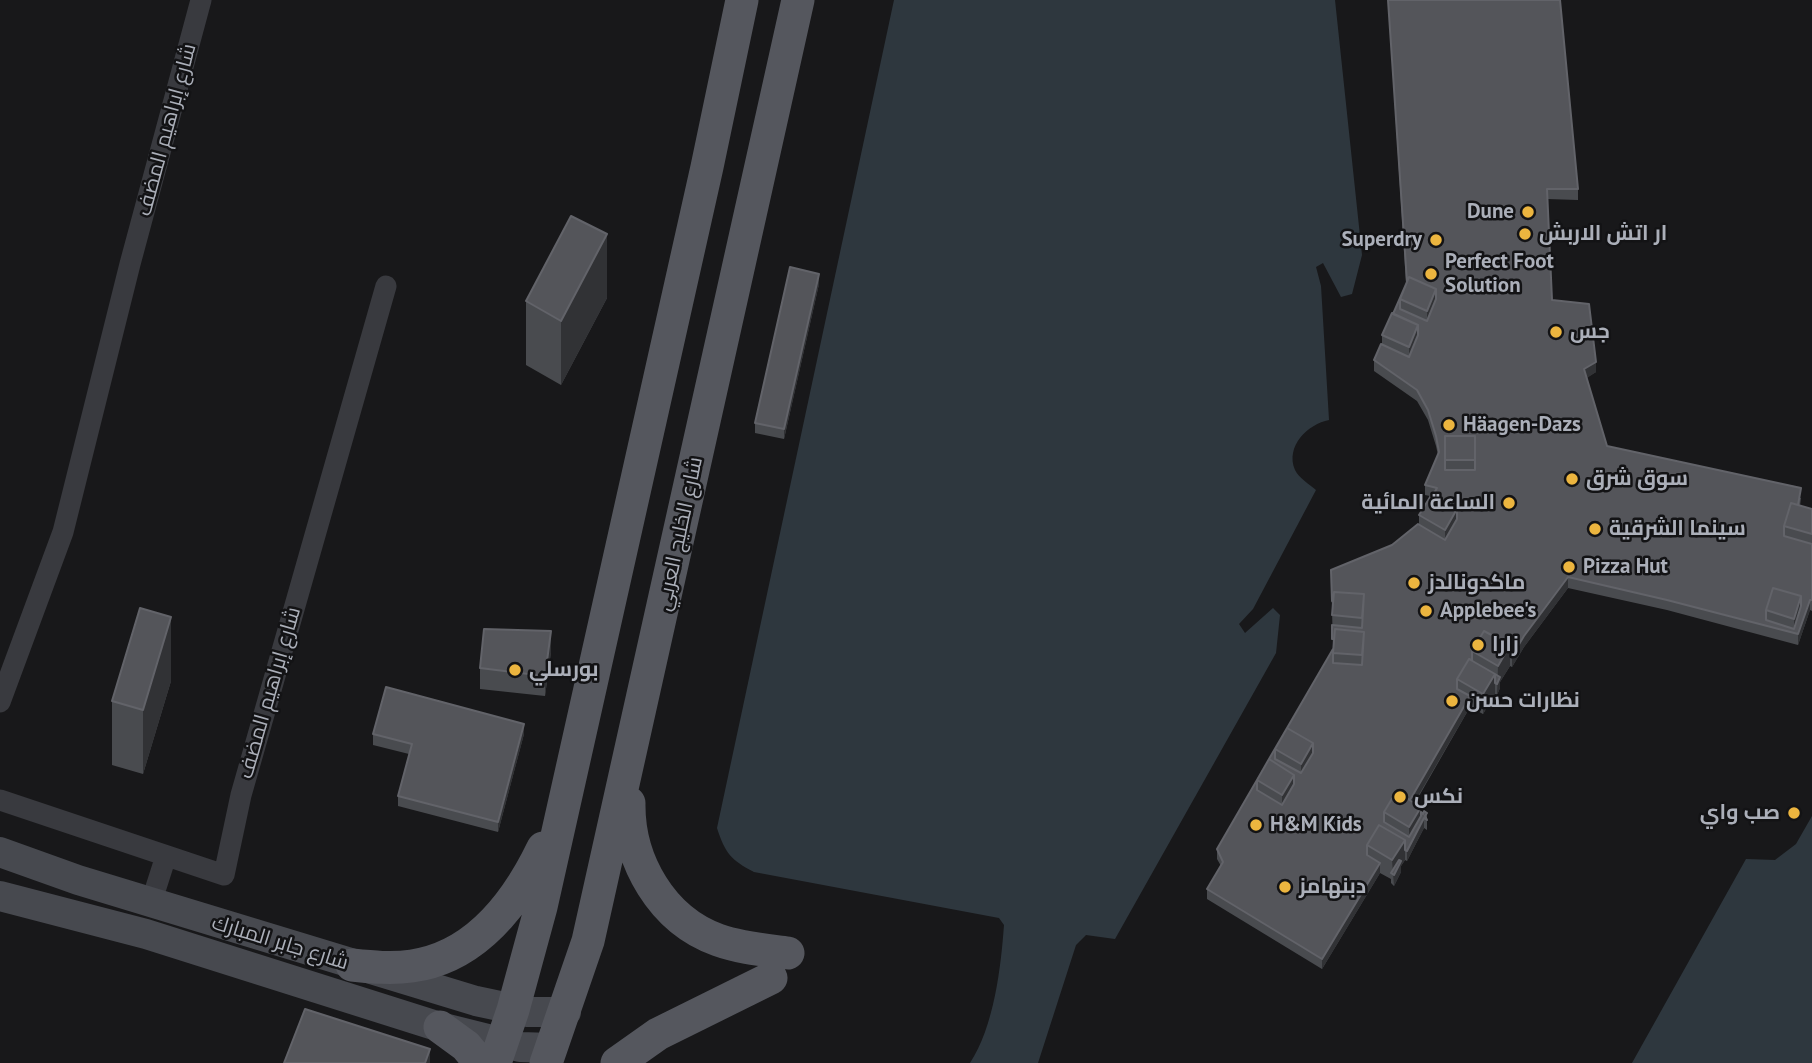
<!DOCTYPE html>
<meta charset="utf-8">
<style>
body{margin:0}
canvas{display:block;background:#18181a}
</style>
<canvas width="1812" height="1063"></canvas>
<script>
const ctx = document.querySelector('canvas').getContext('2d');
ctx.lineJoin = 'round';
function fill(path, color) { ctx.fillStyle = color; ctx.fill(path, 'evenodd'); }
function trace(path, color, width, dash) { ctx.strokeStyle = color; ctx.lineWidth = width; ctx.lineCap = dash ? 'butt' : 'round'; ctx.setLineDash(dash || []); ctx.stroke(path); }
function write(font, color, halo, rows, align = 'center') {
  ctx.font = font + ' "PT Sans",Cairo,sans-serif'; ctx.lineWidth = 5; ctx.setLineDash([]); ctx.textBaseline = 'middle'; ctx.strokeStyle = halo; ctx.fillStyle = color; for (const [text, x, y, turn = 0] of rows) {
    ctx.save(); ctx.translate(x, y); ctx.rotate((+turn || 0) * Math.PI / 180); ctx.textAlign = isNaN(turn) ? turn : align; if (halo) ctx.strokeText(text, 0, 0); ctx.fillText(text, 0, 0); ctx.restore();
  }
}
const water = new Path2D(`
 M894,0H1335L1362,255L1352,294L1341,297L1323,263L1316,267L1321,286L1329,420C1308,424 1285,446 1295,470C1299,478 1309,484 1316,490L1253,609L1239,624L1245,633L1273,608L1280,615L1276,653L1115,939L1086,935L1076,945L1038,1063H970C994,1027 1001,967 1004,925L999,918L754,872C731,860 725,853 717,828Z
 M1812,816V1063H1632L1746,859L1775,860L1796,844Z`);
const minor = new Path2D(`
 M0,702L63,532L130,264L201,0
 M0,800L224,875L241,795L386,286
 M151,903L166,856`);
const secondary = new Path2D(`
 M0,852L78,880L476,1001L528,1012H566
 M0,896L146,934L440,1027L520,1047L552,1048`);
const primary = new Path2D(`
 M629,803C628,861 662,920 718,940C740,948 765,950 788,953
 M352,965C372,967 392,969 412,966C476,957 517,902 543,848
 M440,1027L466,1046L480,1063
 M495,1063L513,1010L541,907L707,167L742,0
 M546,1063L588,941L798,0
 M617,1063L658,1034L771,978`);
const wall = new Path2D(`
 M1388,0H1560L1578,189V200L1547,199L1552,300L1596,372L1586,378L1607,446L1801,498L1800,506L1812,509V611L1810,610L1798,645L1667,610L1568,588L1524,647L1512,667L1510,666L1500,682V688L1497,695L1495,694L1483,714L1470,707L1415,803L1423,814L1427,813V830L1424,828L1407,861L1405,860L1401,866V872L1394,886L1391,883V879L1380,873L1322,969L1207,899V889L1221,866L1217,859V849L1333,649L1331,570L1392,545L1419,525V515L1430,496L1425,495V485L1438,455L1436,446L1428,420L1417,401L1374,371V360L1382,345V335L1393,314L1406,283Z
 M819,284L784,439L755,433V423Z
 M607,298L561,385L526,365V301Z
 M551,652L545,696L480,689V668Z
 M171,681L143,774L112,765V701Z
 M373,734H524L498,832L398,806V796L409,754L373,745Z`);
const shadedWall = new Path2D(`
 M607,234V298L561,385V321Z
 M819,274V284L784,439V429Z
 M1436,289V309L1427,331V311Z
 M1418,325V345L1409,367V347Z
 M1596,362V372L1584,380V369Z
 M1457,509V530L1445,550V530Z
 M1568,577V588L1524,647L1512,667V656L1524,636Z
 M1801,596V616L1794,633V619Z
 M1810,600V610L1798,645V634Z
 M171,617V681L143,774V710Z
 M551,631V652L545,696V676Z
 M1510,645V666L1500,682V688L1497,695L1498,666Z
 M1495,674V694L1483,714V694Z
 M1470,696V707L1410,810L1409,801Z
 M524,724V734L498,832V822Z
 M1313,743V763L1301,784V764Z
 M1294,775V795L1282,815V795Z
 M1421,807V824L1424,818V828L1407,861V851L1409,847V827Z
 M1405,840V860L1401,866V872L1394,886L1392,860Z
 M1380,863V873L1322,969V959Z
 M430,1049V1063H425Z`);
const building = new Path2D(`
 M1388,0H1560L1578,189H1547L1552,300L1589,304L1596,362L1584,369L1607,446L1801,488L1798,505L1791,503L1784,526V536L1812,544V600H1810L1798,634L1667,600L1568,577L1524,636L1512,656L1510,655V645L1484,631L1472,651V660L1469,659L1457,679V689L1470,696L1410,800L1396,792L1384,812V822L1409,837L1421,816V812L1423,814L1424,811L1427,813L1425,816L1427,820L1424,818L1407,851L1405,850V840L1379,825L1367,845V855L1380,863L1322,959L1207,889L1223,862L1217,849L1257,780V790L1282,805L1294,784V775L1269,759L1333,649V663L1362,665L1364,632L1335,629L1334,639H1332V625L1362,628L1364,594L1334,592L1333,602L1332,601L1331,570L1392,545L1418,524L1445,540L1457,519V509L1433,495L1437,488L1425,485L1439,452L1436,436L1428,410L1417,390L1374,360L1381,344L1409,357L1418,335V325L1393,314L1407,282ZM1409,277L1436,289V299L1427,321L1400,309V299ZM1445,436H1475V470H1445ZM1773,588L1801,596V606L1794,629L1766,620V610ZM1287,728L1313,743V753L1301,773L1275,759V749Z
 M571,216L607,234L561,321L526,301Z
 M790,267L819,274L784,429L755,423Z
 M1409,277L1436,289L1427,311L1400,299Z
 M1392,313L1418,325L1409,347L1382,335Z
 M1445,436H1475V460H1445Z
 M1432,494L1457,509L1445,530L1419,515Z
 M1791,503L1812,509V534L1784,526Z
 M1773,588L1801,596L1794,619L1766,610Z
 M1334,592L1364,594L1362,618L1332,615Z
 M140,608L171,617L143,710L112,701Z
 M484,629L551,631L545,676L480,668Z
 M1335,629L1364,632L1362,655L1333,653Z
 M1484,631L1510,645L1498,666L1472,651Z
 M1469,659L1495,674L1483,694L1457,679Z
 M1495,674L1500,677L1497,684L1495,683Z
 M386,687L524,724L498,822L398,796L412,744L373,734Z
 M1287,728L1313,743L1301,764L1275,749Z
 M1269,759L1294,775L1282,795L1257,780Z
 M1396,792L1421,807L1409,827L1384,812Z
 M1379,825L1405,840L1392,860L1367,845Z
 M1399,860L1401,861L1394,875L1391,873Z
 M305,1009L430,1049L425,1063H284Z`);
const markers = [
 [1528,212,7,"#ecb53f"],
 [1525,234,7,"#ecb53f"],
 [1436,240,7,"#ecb53f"],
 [1431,274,7,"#ecb53f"],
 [1556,332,7,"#ecb53f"],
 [1449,425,7,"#ecb53f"],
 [1572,479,7,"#ecb53f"],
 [1509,503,7,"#ecb53f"],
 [1595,529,7,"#ecb53f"],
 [1569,567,7,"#ecb53f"],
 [1414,583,7,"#ecb53f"],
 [1426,611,7,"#ecb53f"],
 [1478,645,7,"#ecb53f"],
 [515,670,7,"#ecb53f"],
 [1452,701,7,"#ecb53f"],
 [1400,797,7,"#ecb53f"],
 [1794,813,7,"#ecb53f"],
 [1256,825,7,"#ecb53f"],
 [1285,887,7,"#ecb53f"]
];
const streetNames = [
 ["شارع إبراهيم المضف",167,130,-75],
 ["شارع الخليج العربي",680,534,-78],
 ["شارع إبراهيم المضف",270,693,-74],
 ["شارع جابر المبارك",280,943,17]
];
const poiNames = [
 ["Dune",1514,212,"right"],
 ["ار اتش الاربش",1539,234],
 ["Superdry",1422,240,"right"],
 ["Perfect Foot",1445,262],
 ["Solution",1445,286],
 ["جس",1570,332],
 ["Häagen-Dazs",1463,425],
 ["سوق شرق",1586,479],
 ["الساعة المائية",1495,503,"right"],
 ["سينما الشرقية",1609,529],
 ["Pizza Hut",1583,567],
 ["ماكدونالدز",1428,583],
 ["Applebee's",1440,611],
 ["زارا",1492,645],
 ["بورسلي",529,670],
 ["نظارات حسن",1466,701],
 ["نكس",1414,797],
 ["صب واي",1780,813,"right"],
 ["H&M Kids",1270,825],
 ["دبنهامز",1299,887]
];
fill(water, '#2e373e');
trace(minor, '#393a3f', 21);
trace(secondary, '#47494f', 30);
trace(primary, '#55575e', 33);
fill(wall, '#494b4f');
fill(shadedWall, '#313235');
fill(building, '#54555a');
trace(building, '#626369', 2);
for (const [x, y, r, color] of markers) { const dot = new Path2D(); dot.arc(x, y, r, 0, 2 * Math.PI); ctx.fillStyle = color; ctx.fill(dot); trace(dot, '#131315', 2.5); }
write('21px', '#abafb9', '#131315', streetNames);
write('bold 21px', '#abafb9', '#131315', poiNames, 'left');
</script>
